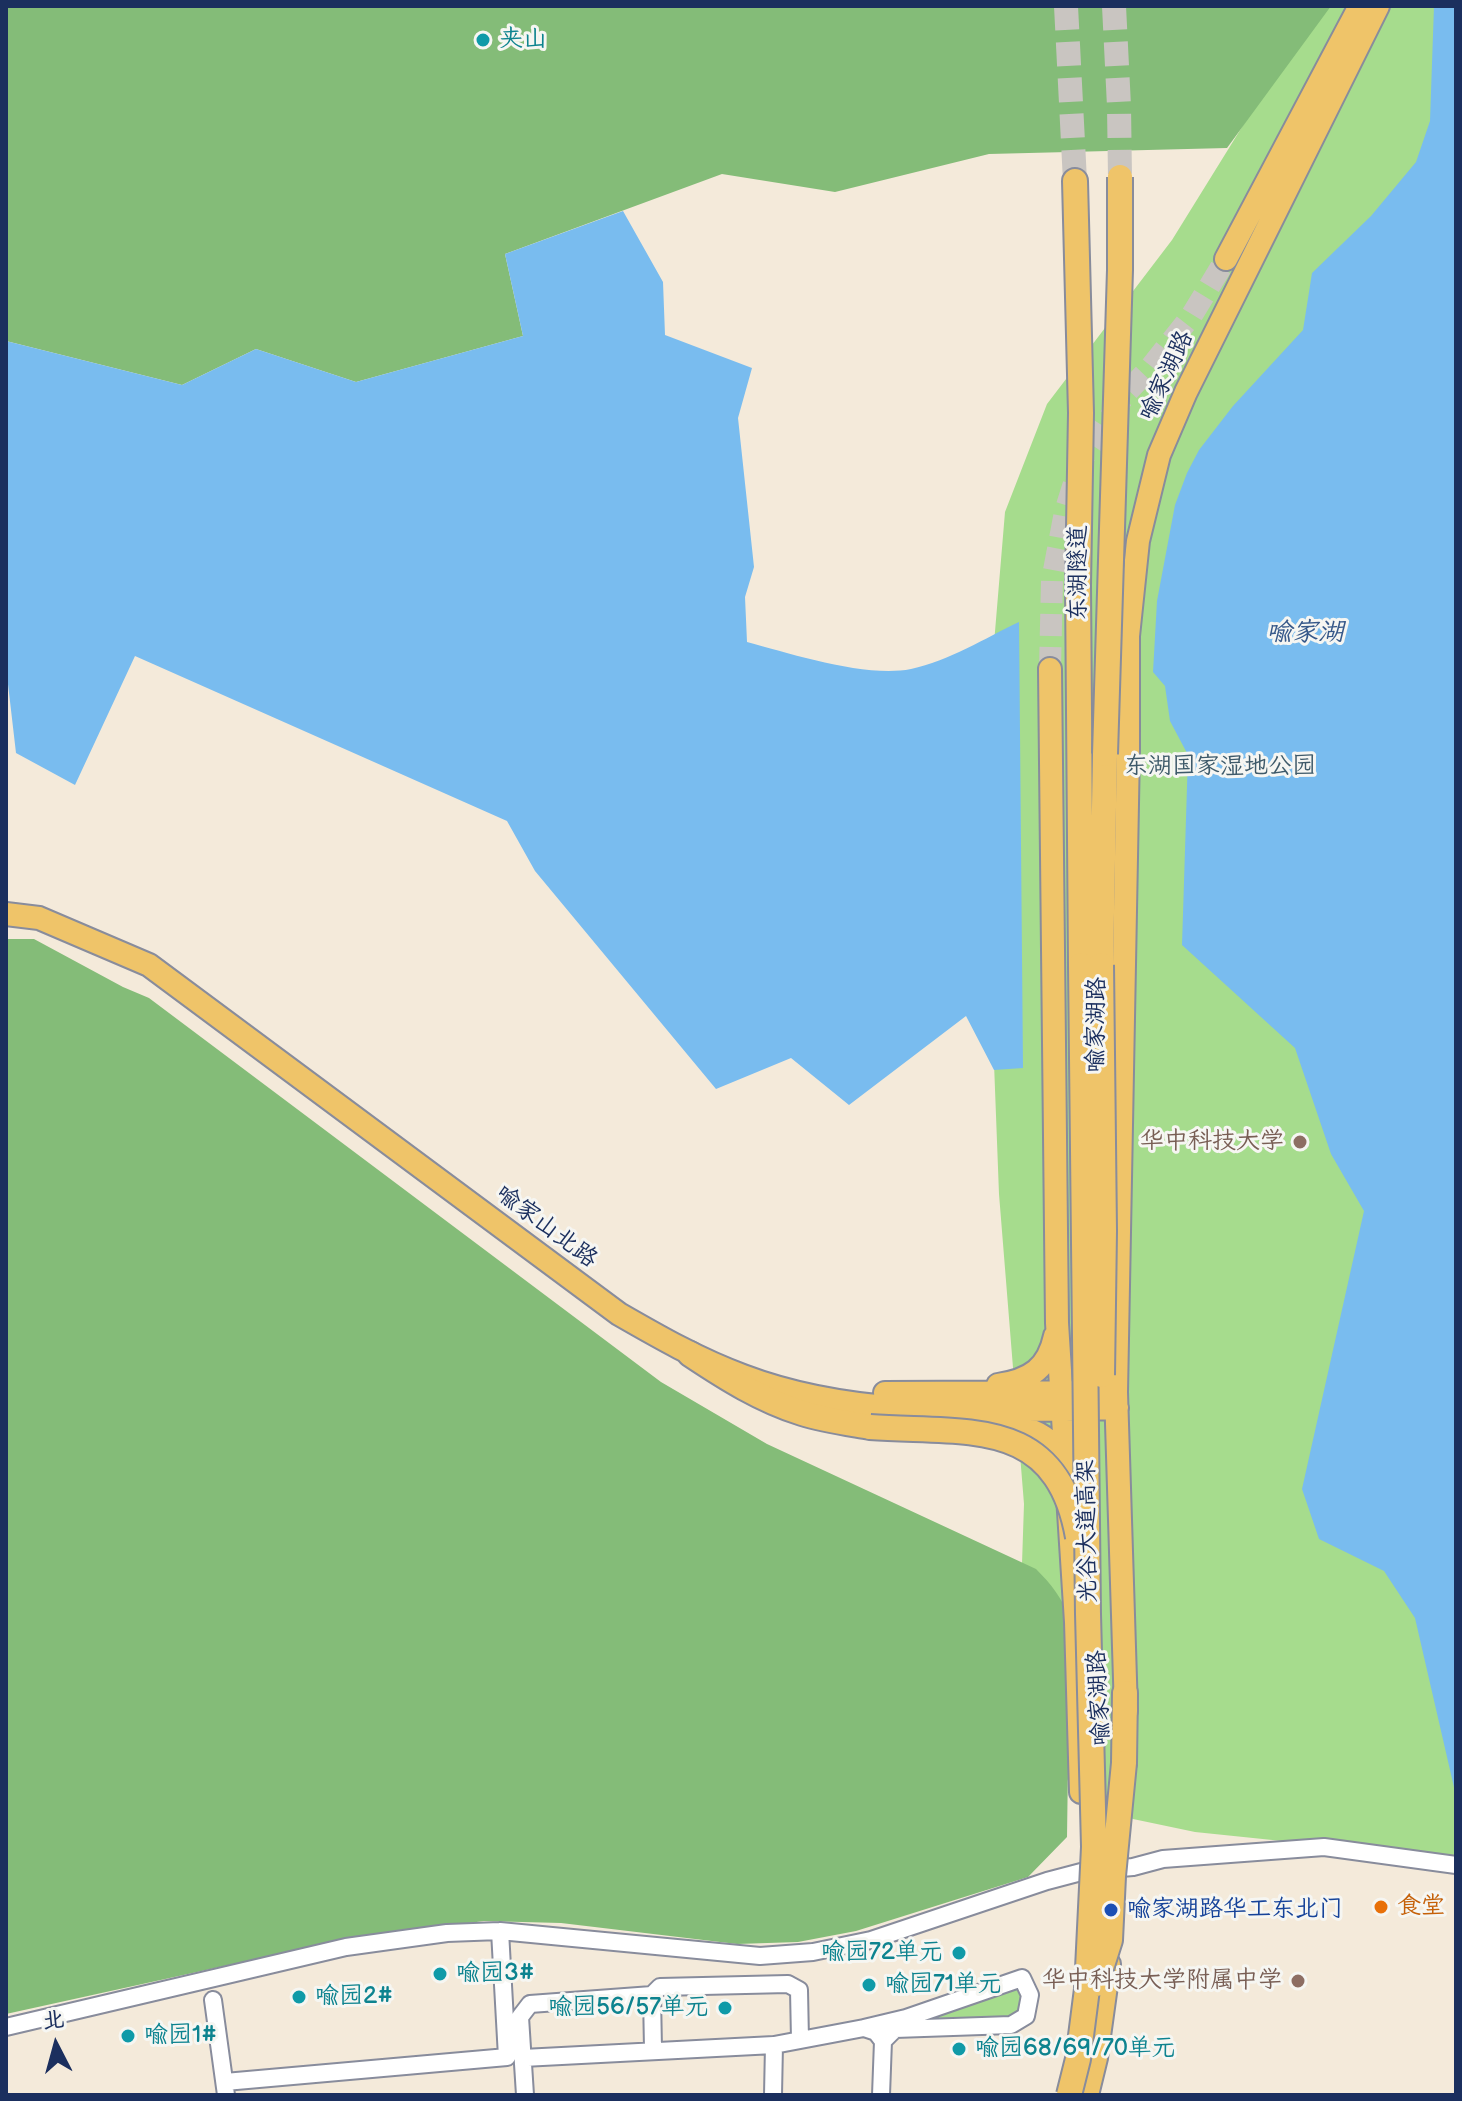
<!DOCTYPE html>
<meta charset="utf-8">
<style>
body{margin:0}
#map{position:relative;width:1462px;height:2101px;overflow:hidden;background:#f4eada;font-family:"Balsamiq Sans","LXGW WenKai TC",sans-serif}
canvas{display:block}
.frame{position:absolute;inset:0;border:8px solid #1b2f5e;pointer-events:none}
.north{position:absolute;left:16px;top:2005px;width:80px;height:80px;-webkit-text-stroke:6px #f6f6f2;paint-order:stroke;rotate:354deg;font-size:22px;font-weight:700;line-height:32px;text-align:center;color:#1b2f5e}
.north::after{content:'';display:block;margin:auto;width:28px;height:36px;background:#1b2f5e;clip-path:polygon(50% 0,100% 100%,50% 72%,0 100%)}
</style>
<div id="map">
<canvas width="1462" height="2101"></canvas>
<div class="frame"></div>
<div class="north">北</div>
</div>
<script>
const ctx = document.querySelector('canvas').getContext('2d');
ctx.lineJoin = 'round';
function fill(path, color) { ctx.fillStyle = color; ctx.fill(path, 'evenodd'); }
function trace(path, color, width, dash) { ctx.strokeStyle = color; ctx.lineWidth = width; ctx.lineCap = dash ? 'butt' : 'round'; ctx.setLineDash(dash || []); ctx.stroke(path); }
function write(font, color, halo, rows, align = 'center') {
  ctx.font = font + ' "Balsamiq Sans","LXGW WenKai TC",sans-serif'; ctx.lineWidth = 6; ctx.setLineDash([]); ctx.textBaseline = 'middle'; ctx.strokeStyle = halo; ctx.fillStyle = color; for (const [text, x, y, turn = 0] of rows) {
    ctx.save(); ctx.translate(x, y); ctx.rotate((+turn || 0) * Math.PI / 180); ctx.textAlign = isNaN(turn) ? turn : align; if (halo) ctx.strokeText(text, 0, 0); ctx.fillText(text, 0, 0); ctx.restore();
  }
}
const green = new Path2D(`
 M1317,6H1456V1859L1195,1832L1133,1819L1068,1781L1035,1727L1019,1653L1024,1504L999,1194L983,775L1005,512L1047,404L1172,240Z
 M1018,1985L1024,1998L1016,2018L904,2022Z`);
const forest = new Path2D(`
 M6,6H1331L1227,148L989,154L835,192L722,174L505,254L523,336L356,382L256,349L182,385L6,341Z
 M6,939H34L123,987L149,998L661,1382L767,1444L1036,1569C1052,1585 1062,1598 1070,1619L1067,1837L1028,1877L856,1931L798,1942L737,1944L561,1923L484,1921L347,1939L6,2014Z`);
const water = new Path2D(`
 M1434,6H1456V1796L1415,1618L1384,1571L1319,1539L1302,1489L1364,1211L1331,1154L1295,1048L1182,945L1188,755L1170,721L1165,686L1153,672L1157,601L1175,505L1187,473L1199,450L1233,406L1303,330L1312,273L1371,216L1416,162L1430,121Z
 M623,211L663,282L665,335L752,368L738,418L754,567L745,597L747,642C792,654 866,678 911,669C949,661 985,638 1019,622L1023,1068L994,1070L966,1016L849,1105L791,1058L716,1089L535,871L507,821L135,656L75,785L16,753L6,667V341L182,385L256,349L356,382L523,336L505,254Z`);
const majorTunnel = new Path2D(`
 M1050,669L1052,581L1065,512L1081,461L1126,393L1150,368L1192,315L1226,259`);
const highwayTunnel = new Path2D(`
 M1066,6L1075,181
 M1114,6L1119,106L1120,177`);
const minor = new Path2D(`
 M652,1995L653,2049
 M213,2000L226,2095
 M6,2027L346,1947L447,1933L500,1931L760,1956L813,1952L871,1940L1047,1881L1085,1871L1133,1867L1163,1859L1324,1847L1456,1865
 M864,2028L906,2018L1022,1978L1030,1995L1026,2016L1011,2025L895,2029L883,2041
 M523,2058L774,2045L864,2028L876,2032L883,2041L881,2095
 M225,2082L507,2057L500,1931
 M525,2095L520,2017L530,2004L652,1995L660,1987L788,1984L799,1990L800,2040
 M773,2095L774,2045`);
const major = new Path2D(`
 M1226,259L1360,6
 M1050,669L1057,1323L1076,1622L1081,1792
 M6,914L39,918L149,965L619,1314C659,1337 699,1360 743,1376C861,1421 993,1410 1117,1408
 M998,1385C1031,1380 1048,1368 1055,1336
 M885,1393L1116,1392
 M982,1420C1012,1424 1053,1428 1062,1463
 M1126,1711L1116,1392L1128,750V636L1138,541L1159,455L1186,392L1378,6
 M1087,2095L1096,2058L1109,1964`);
const highway = new Path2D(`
 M1075,181L1081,413L1078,585L1081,965
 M1101,965L1105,754
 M690,1354C726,1378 761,1400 802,1413C824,1420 847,1423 870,1427
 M1124,1763L1125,1693`);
const highwayBridge = new Path2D(`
 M1105,754L1120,270V177
 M1101,965L1104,1231L1102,1375
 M870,1427C967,1434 1056,1415 1078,1537
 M1096,1984L1110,1940L1113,1876L1124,1763
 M1069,2095L1078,2059L1087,1989L1094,1847L1088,1614L1081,965`);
const markers = [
 [483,40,8,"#0f9aa8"],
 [1300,1142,8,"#8d6e63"],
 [1381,1907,8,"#e8710a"],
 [1111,1910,8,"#1a4fb4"],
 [959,1953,8,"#0f9aa8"],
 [440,1974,8,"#0f9aa8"],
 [1298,1981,8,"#8d6e63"],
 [869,1985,8,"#0f9aa8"],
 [299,1997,8,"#0f9aa8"],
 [725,2008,8,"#0f9aa8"],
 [128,2036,8,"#0f9aa8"],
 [959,2049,8,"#0f9aa8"]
];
const cultureNames = [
 ["夹山",499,40],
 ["喻园72单元",943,1953,"right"],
 ["喻园3#",456,1974],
 ["喻园71单元",885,1985],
 ["喻园2#",315,1997],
 ["喻园56/57单元",709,2008,"right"],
 ["喻园1#",144,2036],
 ["喻园68/69/70单元",975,2049]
];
const streetNames = [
 ["喻家湖路",1167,376,-65],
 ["东湖隧道",1079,573,-90],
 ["喻家湖路",1097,1025,-89],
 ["喻家山北路",546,1227,37],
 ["光谷大道高架",1088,1531,-91],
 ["喻家湖路",1100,1698,-93]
];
const parkNames = [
 ["东湖国家湿地公园",1220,767]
];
const educationNames = [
 ["华中科技大学",1284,1142],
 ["华中科技大学附属中学",1282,1981]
];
const foodNames = [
 ["食堂",1397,1907]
];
const transitNames = [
 ["喻家湖路华工东北门",1127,1910]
];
const waterNames = [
 ["喻家湖",1305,633]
];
fill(green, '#a6dc8d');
fill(forest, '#84bc78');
fill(water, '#79bcef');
trace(majorTunnel, '#c9c5c1', 22, [22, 11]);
trace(highwayTunnel, '#c9c5c1', 24, [24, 12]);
trace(minor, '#888c9c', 20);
trace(major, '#888c9c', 26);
trace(highway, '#888c9c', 28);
trace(minor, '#fff', 16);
trace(major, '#efc469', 22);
trace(highway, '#efc469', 24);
trace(highwayBridge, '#888c9c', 28, []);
trace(highwayBridge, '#efc469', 24);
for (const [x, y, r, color] of markers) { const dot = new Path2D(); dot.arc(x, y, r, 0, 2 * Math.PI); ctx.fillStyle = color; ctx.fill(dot); trace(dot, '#f6f6f2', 3); }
write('24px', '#0d838f', '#f6f6f2', cultureNames, 'left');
write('24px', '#1b2f5e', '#f6f6f2', streetNames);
write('24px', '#3e5a6a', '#f6f6f2', parkNames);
write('24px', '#785e54', '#f6f6f2', educationNames, 'right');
write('24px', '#c56008', '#f6f6f2', foodNames, 'left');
write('24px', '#164399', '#f6f6f2', transitNames, 'left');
write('italic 26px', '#37598a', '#f6f6f2', waterNames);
</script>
